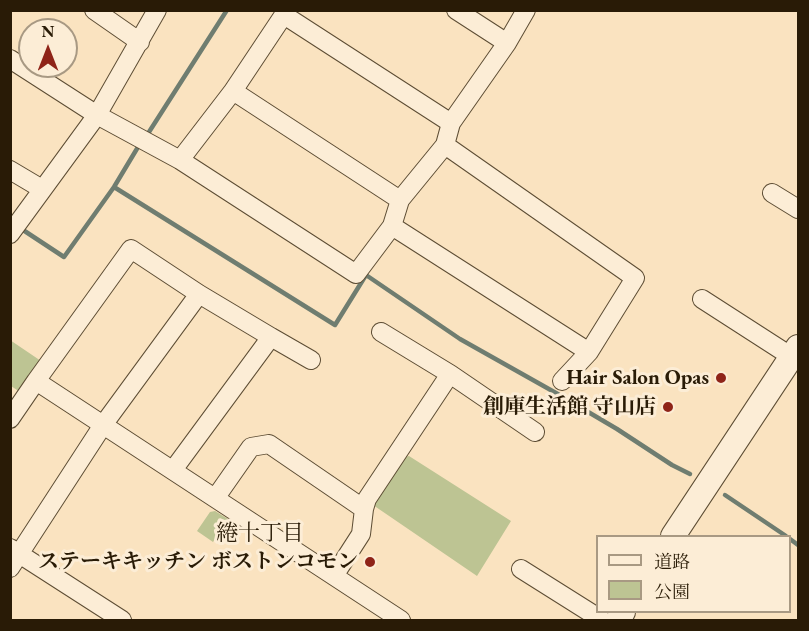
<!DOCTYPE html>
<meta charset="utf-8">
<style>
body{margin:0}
#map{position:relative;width:809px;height:631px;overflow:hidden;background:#fae3c0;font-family:"EB Garamond","Noto Serif JP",serif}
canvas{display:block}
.frame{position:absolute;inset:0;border:12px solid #291b06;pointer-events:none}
.legend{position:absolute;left:596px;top:535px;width:195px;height:78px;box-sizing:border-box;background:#fcedd6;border:2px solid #a89983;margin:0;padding:8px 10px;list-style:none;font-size:18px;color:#291b06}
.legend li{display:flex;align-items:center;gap:12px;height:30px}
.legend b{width:30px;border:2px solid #a89983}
.north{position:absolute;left:18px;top:18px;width:60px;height:60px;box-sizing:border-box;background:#fcedd6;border:2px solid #a89983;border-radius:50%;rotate:0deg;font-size:16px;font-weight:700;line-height:24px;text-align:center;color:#291b06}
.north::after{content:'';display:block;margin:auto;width:21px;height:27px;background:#8f2418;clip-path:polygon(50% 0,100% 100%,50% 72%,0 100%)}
</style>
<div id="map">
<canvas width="809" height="631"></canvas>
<div class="frame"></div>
<ul class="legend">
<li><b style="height:8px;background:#fcedd6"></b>道路</li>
<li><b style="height:16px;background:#bdc493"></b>公園</li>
</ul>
<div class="north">N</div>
</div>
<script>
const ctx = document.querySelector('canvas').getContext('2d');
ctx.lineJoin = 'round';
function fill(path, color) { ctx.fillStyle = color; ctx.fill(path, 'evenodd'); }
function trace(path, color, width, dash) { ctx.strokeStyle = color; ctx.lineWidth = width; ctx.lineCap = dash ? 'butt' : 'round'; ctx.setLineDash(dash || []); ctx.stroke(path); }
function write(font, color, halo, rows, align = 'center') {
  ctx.font = font + ' "EB Garamond","Noto Serif JP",serif'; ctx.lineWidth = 6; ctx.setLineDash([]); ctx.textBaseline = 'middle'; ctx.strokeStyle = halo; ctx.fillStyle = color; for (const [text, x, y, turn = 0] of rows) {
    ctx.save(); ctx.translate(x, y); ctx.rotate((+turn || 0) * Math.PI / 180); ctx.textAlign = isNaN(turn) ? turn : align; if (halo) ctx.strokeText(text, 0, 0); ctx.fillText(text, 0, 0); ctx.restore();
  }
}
const green = new Path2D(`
 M10,340L41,361L20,392L11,386Z
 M409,456L511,521L477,576L373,505L405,457Z
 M215,511L228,519L213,542L197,531L210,512Z`);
const stream = new Path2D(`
 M149,132L227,10
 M114,187L335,325L366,275L460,339L556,393L617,429L672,465L690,474
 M20,228L64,257L114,187L138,147
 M725,495L786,536
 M790,539L798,545`);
const minor = new Path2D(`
 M94,10L140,42
 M456,10L507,43
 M284,15L451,123
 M10,59L97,115L180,160L356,274L392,226L400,200L445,145L451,123L507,43L526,10
 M233,91L400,200
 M445,145L635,278L589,352L562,381
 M180,160L233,91L287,10
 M10,170L42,189
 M772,193L798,209
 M392,226L589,352
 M10,234L97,115L157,10
 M702,299L792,357
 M271,337L311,360
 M450,374L535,432
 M36,381L401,620
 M10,419L36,381L131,249L199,294L271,337L173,470
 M216,497L251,447L269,444L364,509L361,534L334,576
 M364,509L367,499L450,374L381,332
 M10,548L122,620
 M10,568L103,425L199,294
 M521,569L602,620`);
const tertiary = new Path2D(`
 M673,536L798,347
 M618,620L623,612`);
const markers = [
 [721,378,6,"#8f2418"],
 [668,407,6,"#8f2418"],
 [370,562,6,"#8f2418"]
];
const poiNames = [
 ["Hair Salon Opas",709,378],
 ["創庫生活館 守山店",656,407],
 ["ステーキキッチン ボストンコモン",358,562]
];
const neighbourhoodNames = [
 ["綣十丁目",260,534]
];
fill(green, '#bdc493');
trace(stream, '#6f7d70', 4.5);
trace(minor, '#5d4d34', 20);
trace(tertiary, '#5d4d34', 26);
trace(minor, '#fcedd6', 18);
trace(tertiary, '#fcedd6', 24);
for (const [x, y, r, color] of markers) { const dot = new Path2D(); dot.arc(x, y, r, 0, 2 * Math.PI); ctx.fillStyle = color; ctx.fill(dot); trace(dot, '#fcedd6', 2); }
write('bold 21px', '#291b06', '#fcedd6', poiNames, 'right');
write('22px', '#291b06', '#fcedd6', neighbourhoodNames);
</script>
